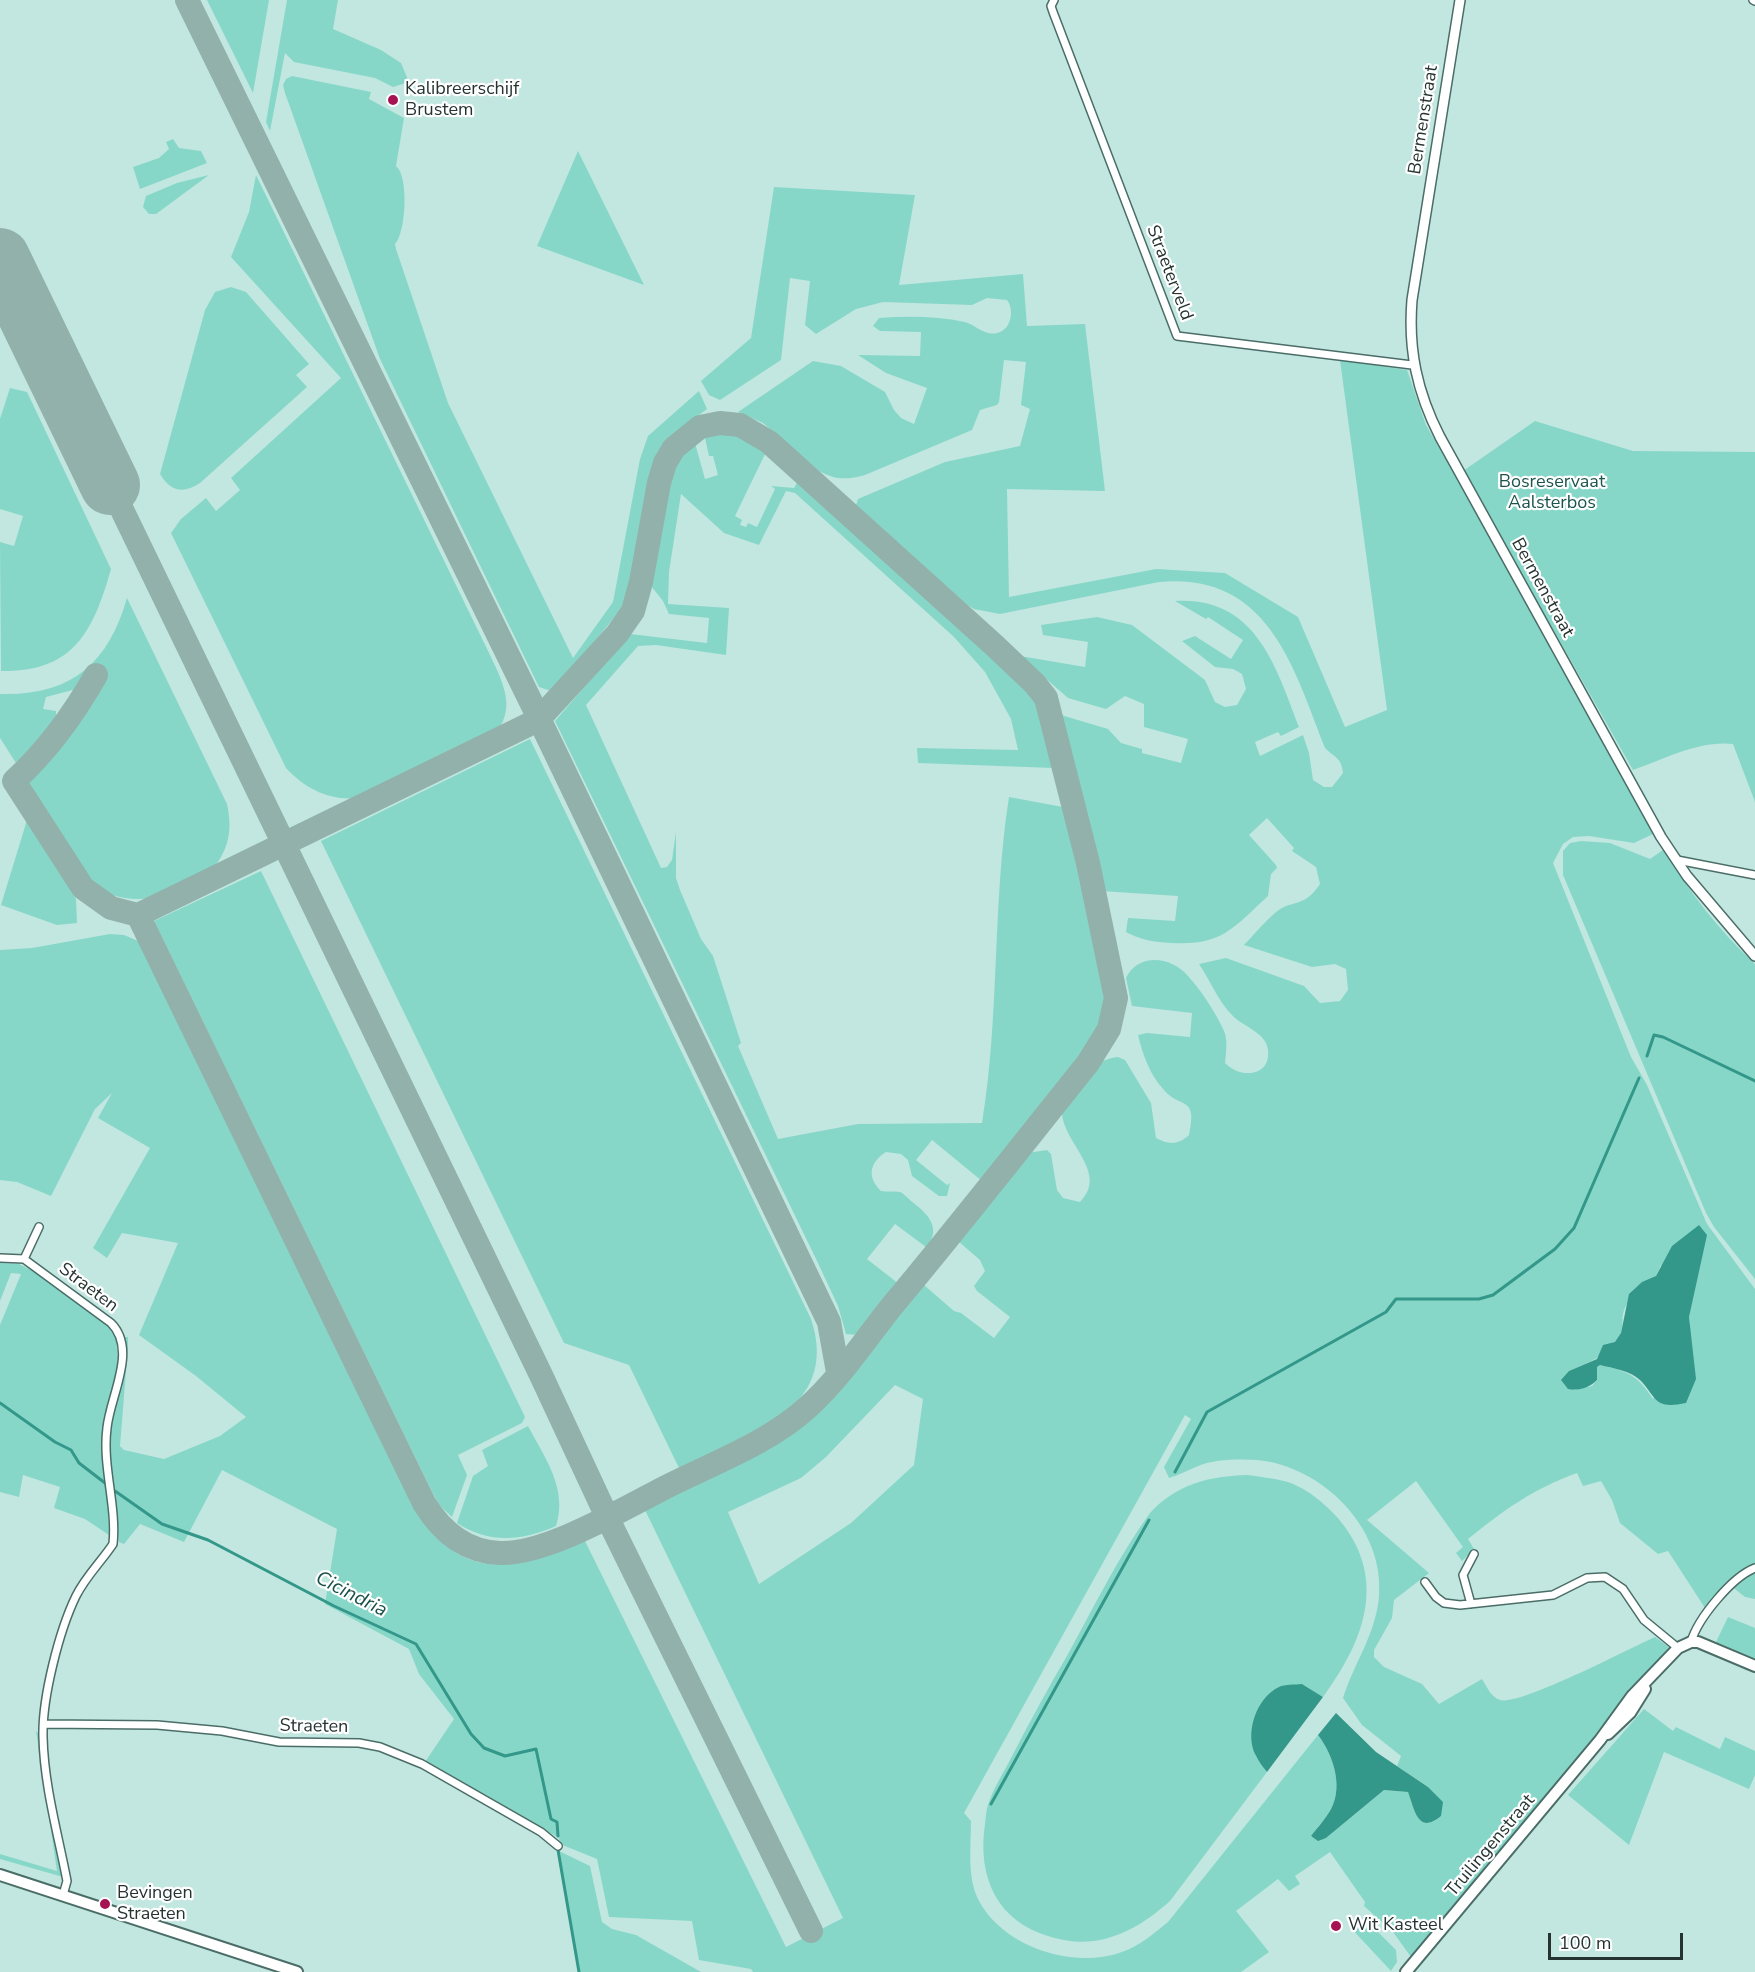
<!DOCTYPE html>
<style>
body{margin:0}
#map{position:relative;width:1755px;height:1972px;overflow:hidden;background:#c2e7e0;font-family:"Nunito Sans",sans-serif}
canvas{display:block}
.scale{position:absolute;left:1548px;top:1933px;width:135px;height:27px;box-sizing:border-box;border:3px solid #253431;border-top:0;padding-left:8px;font-size:18px;line-height:21px;white-space:nowrap;color:#253431;-webkit-text-stroke:4px #fff;paint-order:stroke}
</style>
<div id="map">
<canvas width="1755" height="1972"></canvas>
<div class="scale">100 m</div>
</div>
<script>
const ctx = document.querySelector('canvas').getContext('2d');
ctx.lineJoin = 'round';
function fill(path, color) { ctx.fillStyle = color; ctx.fill(path, 'evenodd'); }
function trace(path, color, width, dash) { ctx.strokeStyle = color; ctx.lineWidth = width; ctx.lineCap = dash ? 'butt' : 'round'; ctx.setLineDash(dash || []); ctx.stroke(path); }
function write(font, color, halo, rows, align = 'center') {
  ctx.font = font + ' "Nunito Sans",sans-serif'; ctx.lineWidth = 4.5; ctx.setLineDash([]); ctx.textBaseline = 'middle'; ctx.strokeStyle = halo; ctx.fillStyle = color; for (const [text, x, y, turn = 0] of rows) {
    ctx.save(); ctx.translate(x, y); ctx.rotate((+turn || 0) * Math.PI / 180); ctx.textAlign = isNaN(turn) ? turn : align; if (halo) ctx.strokeText(text, 0, 0); ctx.fillText(text, 0, 0); ctx.restore();
  }
}
const green = new Path2D(`
 M207,0H269L253,93Z
 M287,0H338L333,29L381,50L401,63L409,82L393,87L375,78L294,62L285,53L270,131L266,122Z
 M292,76L371,92L369,99L404,118L396,166C409,176 406,233 395,244L396,249L448,403L573,658L613,602L640,459L648,436L699,391L707,409L676,432L661,450L651,477L625,604L554,692L539,687L380,359L285,93L283,85L286,79Z
 M173,139L179,148L201,151L207,163L140,189L133,167L159,158L169,149L166,142Z
 M578,151L644,285L537,246Z
 M209,175L156,214H149L143,207L146,196L177,183Z
 M256,175L491,657C504,685 517,710 493,736L369,796C337,804 308,792 286,768L171,533L181,519L206,498L216,511L240,490L231,478L341,378L231,257L249,212Z
 M774,187L915,195L899,285L1023,274L1027,326L1085,324L1105,491L1007,489L1009,597L1156,569L1225,573L1298,617L1345,727L1387,710L1340,360L1407,370L1426,425L1485,526L1653,834L1634,843L1589,836L1573,837L1563,844L1553,863L1631,1057L1647,1085L1707,1224L1755,1289V1599L1745,1597L1726,1582L1705,1608L1668,1551L1658,1554L1620,1523L1612,1500L1601,1481L1583,1486L1577,1473C1533,1489 1504,1510 1468,1539L1474,1549L1462,1561L1456,1553L1463,1547L1416,1481L1367,1520L1429,1573L1394,1600L1392,1618L1374,1650V1657L1384,1667L1422,1684L1439,1704L1482,1679C1487,1687 1491,1697 1500,1700C1520,1706 1630,1648 1655,1637L1669,1647L1411,1957L1393,1932L1364,1906L1365,1902L1330,1852L1295,1876L1300,1884L1289,1891L1278,1879L1236,1911L1269,1952L1241,1972H753L751,1969L699,1960L692,1921L609,1917L597,1859L560,1844L559,1838L425,1762L454,1719L419,1674L409,1649L325,1604L337,1529L222,1470L184,1542L140,1524L124,1544L119,1542L109,1442L124,1360L125,1337H128V1346L120,1446L124,1450L164,1459L220,1436L246,1417L196,1376L139,1335L178,1243L122,1233L107,1258L93,1248L150,1148L98,1118L112,1093L95,1109L51,1196L17,1182L0,1180V950L32,948L110,934L124,935L138,941L146,952L420,1517C470,1586 518,1567 583,1537L786,1947L843,1918L645,1510L764,1449L810,1420L830,1400L924,1285L954,1311L961,1313L994,1338L1010,1317L977,1291L974,1286L985,1271L980,1260L958,1241L1027,1153L1047,1150L1051,1154L1057,1190L1063,1198L1080,1202C1109,1173 1065,1145 1062,1114C1070,1089 1091,1059 1118,1057L1125,1060L1151,1103L1156,1138C1169,1145 1178,1145 1189,1135C1198,1094 1180,1110 1163,1089C1149,1073 1143,1055 1138,1035L1147,1033L1190,1037L1192,1013L1132,1006L1126,978C1138,953 1171,956 1188,976C1201,990 1216,1013 1224,1031C1228,1040 1226,1053 1225,1063C1240,1079 1271,1077 1268,1050C1266,1032 1243,1027 1232,1015C1218,1001 1210,980 1199,964L1226,958L1304,986L1320,1003L1340,1001L1348,990L1346,969L1335,964L1312,967L1244,945C1253,936 1274,910 1286,906C1303,901 1309,900 1320,884L1316,867L1292,851L1294,848L1267,818L1249,835L1276,865L1277,868L1271,874L1268,896C1233,928 1222,946 1171,943C1154,942 1141,940 1126,932L1128,918L1175,921L1178,896L1101,891L1061,715L1108,729L1121,743L1142,749V753L1181,763L1188,739L1144,727V704L1125,696L1106,709L1068,698L1020,656L1085,667L1088,642L1043,635L1041,625L1097,617L1132,625L1205,680L1215,702L1225,707L1237,705L1246,689L1242,674L1233,669L1215,667L1182,641L1195,636L1231,659L1243,640L1208,617L1206,619L1175,601C1256,596 1276,667 1299,727L1281,736L1278,732L1255,742L1260,756L1303,735L1309,753L1313,780L1324,787H1332L1343,773C1341,757 1335,758 1325,748C1293,666 1268,572 1159,582L1000,614L974,609L957,599L856,505L858,499L945,462L1020,446L1030,409L1021,405L1026,362L1004,360L999,402L997,405L980,410L972,430L865,475C847,480 835,480 819,471L763,423L738,412L813,361L841,366L885,392L894,410L901,418L914,424L927,388L886,373L858,355L920,356L921,332L880,331L873,326L879,318C907,316 937,316 965,322C976,325 986,338 1000,332C1012,327 1014,309 1007,300L987,298L972,305L883,302L856,309L816,334L805,325L810,281L790,278L781,360L720,400L709,395L701,381L751,338ZM1661,1265L1692,1297L1689,1317L1690,1329L1653,1399C1638,1375 1627,1371 1600,1365L1597,1367V1380L1592,1386L1575,1390L1569,1371C1587,1363 1613,1354 1621,1333C1623,1327 1622,1320 1623,1314C1627,1298 1642,1283 1656,1276ZM895,1385L923,1399L914,1465L851,1523L759,1584L728,1512L801,1478L826,1457ZM1185,1415L1191,1419L1164,1467L1169,1478C1179,1475 1188,1470 1198,1466C1215,1459 1239,1459 1257,1460C1322,1466 1385,1528 1379,1596C1376,1634 1354,1663 1343,1698L1362,1725L1401,1756L1397,1766L1428,1787L1441,1816C1418,1835 1415,1811 1408,1792L1384,1790L1326,1838L1311,1837C1316,1828 1323,1822 1328,1814C1345,1790 1334,1756 1318,1735L1168,1922C1154,1933 1140,1946 1122,1952C1074,1970 1002,1947 978,1899C967,1876 971,1846 971,1821L964,1813Z
 M231,287L246,292L309,364L296,375L307,387L200,483C183,494 171,492 160,474L205,310L215,292Z
 M10,388L27,392L111,569C93,632 74,672 1,671L0,542L14,546L23,516L0,509V419Z
 M1535,421L1633,451L1755,452V802L1733,744C1700,740 1664,759 1633,770L1463,471Z
 M728,432L746,436L766,452L735,516L742,520L740,525L746,527L748,523L757,527L775,489L771,486L794,488L798,481L953,618L1027,688L1039,709L1053,768L918,763L917,748L1018,750L1011,719L985,672L954,637L795,493L786,491L759,545L724,533L681,494L669,572L668,604L729,608L726,655L656,645L638,646L586,705L661,868L667,867L672,860L676,832V878L680,890L701,939L713,956L741,1043L738,1046L778,1139L858,1124L982,1123C1000,1015 992,905 1009,797L1063,807L1106,979V1012L1093,1041L982,1181L932,1140L916,1160L947,1185L950,1183L947,1196H939L912,1176L908,1160L901,1154L886,1152C869,1163 867,1177 881,1191C887,1192 895,1191 900,1192C903,1193 909,1199 911,1201C927,1213 943,1228 926,1247L895,1224L867,1259L899,1284L858,1335L846,1334L838,1306L817,1261L555,721L630,634L707,643L709,618L669,614L663,601L651,586L667,483L674,462L695,443L705,479L718,475L713,456H709L705,438L710,434Z
 M127,598L227,804C231,822 231,840 221,857C200,895 126,915 92,883C72,865 44,808 29,782L96,694L107,671L92,669L84,687L46,697L43,709L56,711V718L21,764L16,763L0,738V694C71,696 108,664 127,598Z
 M530,739L811,1319C842,1411 743,1438 679,1468L629,1365L564,1343L321,841Z
 M27,820L76,899L77,923L57,925L1,905Z
 M1581,841L1610,843L1650,859L1663,850C1690,892 1718,930 1755,964V1279L1714,1227L1706,1213L1563,875V851L1570,843Z
 M261,871L525,1417L522,1423L458,1455L467,1475L452,1517L440,1506L432,1492L154,921Z
 M0,1263L19,1264L33,1271L99,1318L112,1330L117,1339L118,1369L104,1427L109,1535L85,1519L54,1508L60,1487L23,1475L19,1497L0,1492V1325L21,1274L11,1273L0,1301Z
 M528,1426C545,1458 568,1489 556,1526C522,1541 489,1544 457,1523L473,1476L488,1466L482,1450Z
 M1248,1475C1260,1477 1272,1478 1284,1481C1304,1486 1323,1502 1337,1517C1389,1577 1365,1640 1323,1697L1302,1684L1255,1755L1267,1772L1170,1901C1135,1932 1098,1951 1051,1937C997,1922 977,1877 985,1824C986,1817 986,1809 989,1802C994,1787 1004,1772 1011,1758C1029,1723 1048,1688 1068,1654C1094,1607 1118,1557 1150,1513C1177,1484 1209,1476 1248,1475Z
 M1728,1617L1755,1628V1659L1716,1642Z
 M1644,1709L1673,1731L1676,1727L1720,1749L1725,1737L1755,1751V1775L1749,1789L1664,1752L1629,1845L1568,1795Z
 M36,1731L40,1735L63,1877L0,1859V1854L57,1871Z
 M559,1851L590,1866L602,1922L612,1929L636,1935L701,1972H580Z
 M1353,1923L1361,1931L1371,1925L1396,1950L1397,1962L1391,1971L1349,1926Z`);
const water = new Path2D(`
 M1699,1225L1707,1235L1689,1317L1696,1379L1686,1403C1653,1410 1657,1397 1640,1380C1631,1371 1612,1368 1600,1365L1597,1367V1380C1589,1388 1579,1391 1568,1389L1561,1380L1569,1371L1597,1359L1603,1345L1615,1342L1621,1333L1629,1294L1642,1282L1656,1276L1672,1246Z
 M1302,1684L1323,1697L1267,1772C1263,1767 1259,1762 1256,1756C1244,1734 1256,1698 1279,1687C1285,1684 1295,1685 1302,1684Z
 M1336,1713L1376,1752L1428,1787L1443,1802L1441,1816C1418,1835 1415,1811 1408,1792L1384,1790L1326,1838L1318,1841L1311,1836C1316,1829 1323,1822 1328,1814C1345,1790 1334,1756 1318,1735Z`);
const stream = new Path2D(`
 M1647,1056L1654,1035L1663,1037L1755,1081
 M0,1403L55,1442L71,1450L79,1463L105,1483
 M1175,1472L1207,1412L1386,1312L1396,1299H1479L1493,1295L1555,1249L1574,1228L1639,1078
 M115,1491L162,1524L208,1540L334,1606L416,1644L471,1734L484,1748L505,1756L536,1749L551,1819L557,1822L558,1836
 M991,1804L1149,1520
 M558,1850L579,1972`);
const taxiway = new Path2D(`
 M187,0L531,702L829,1322L838,1372
 M110,485L540,1373L608,1519L811,1931
 M96,675C75,712 46,752 14,781L83,888L111,908L138,915L538,720L617,634L633,611L641,582L659,483L665,463L674,448L700,427L720,423L740,425L769,442L995,646L1035,684L1046,698L1088,863L1116,998L1109,1029L1088,1063C1023,1144 959,1226 892,1306C865,1340 840,1378 808,1407C770,1442 716,1462 670,1485C628,1506 547,1555 500,1553C465,1552 441,1531 424,1503L138,915`);
const runway = new Path2D(`
 M0,258L110,485`);
const minor = new Path2D(`
 M1054,0L1051,6L1053,12L1177,336L1412,365
 M1753,0L1755,1
 M1677,860L1755,875
 M0,1258L24,1259L111,1323C138,1350 110,1396 107,1428C102,1466 117,1506 113,1544C101,1562 86,1576 76,1596C59,1631 42,1698 43,1737C44,1785 58,1834 67,1881L63,1895
 M24,1259L39,1227
 M1425,1582L1436,1597L1444,1603L1460,1605L1553,1595L1587,1578L1605,1577L1623,1589L1644,1620L1678,1648
 M1471,1604L1463,1575L1474,1554
 M1691,1642C1698,1618 1732,1577 1755,1568
 M44,1724L157,1725L222,1731L279,1742L359,1743L380,1747L422,1764L541,1832L558,1846`);
const tertiary = new Path2D(`
 M1460,0L1412,300C1408,350 1417,392 1440,437L1661,837L1687,876L1755,956`);
const secondary = new Path2D(`
 M1608,1734L1630,1713L1645,1689
 M1406,1972L1600,1740L1632,1696L1678,1648L1691,1642H1698L1755,1666`);
const primary = new Path2D(`
 M0,1875L297,1972`);
const markers = [
 [393,100,6,"#a51353"],
 [105,1904,6,"#a51353"],
 [1336,1926,6,"#a51353"]
];
const poiNames = [
 ["Kalibreerschijf",405,90],
 ["Brustem",405,111],
 ["Bevingen",117,1894],
 ["Straeten",117,1915],
 ["Wit Kasteel",1348,1926]
];
const streetNames = [
 ["Bermenstraat",1424,120,-81],
 ["Straeterveld",1169,273,69],
 ["Bermenstraat",1542,588,61],
 ["Straeten",88,1288,37],
 ["Straeten",314,1727,1],
 ["Truilingenstraat",1491,1846,-50]
];
const parkNames = [
 ["Bosreservaat",1552,483],
 ["Aalsterbos",1552,504]
];
const waterNames = [
 ["Cicindria",351,1595,27]
];
fill(green, '#87d7c9');
fill(water, '#339789');
trace(stream, '#339789', 3);
trace(taxiway, '#92b1ab', 24);
trace(runway, '#92b1ab', 60);
trace(minor, '#4b6d67', 10);
trace(tertiary, '#4b6d67', 12);
trace(secondary, '#4b6d67', 14);
trace(primary, '#4b6d67', 14);
trace(minor, '#fff', 7);
trace(tertiary, '#fff', 9);
trace(secondary, '#fff', 10);
trace(primary, '#fff', 10);
for (const [x, y, r, color] of markers) { const dot = new Path2D(); dot.arc(x, y, r, 0, 2 * Math.PI); ctx.fillStyle = color; ctx.fill(dot); trace(dot, '#fff', 2); }
write('18px', '#253431', '#fff', poiNames, 'left');
write('18px', '#253431', '#fff', streetNames);
write('18px', '#1d544c', '#fff', parkNames);
write('italic 20px', '#1a5149', '#fff', waterNames);
</script>
